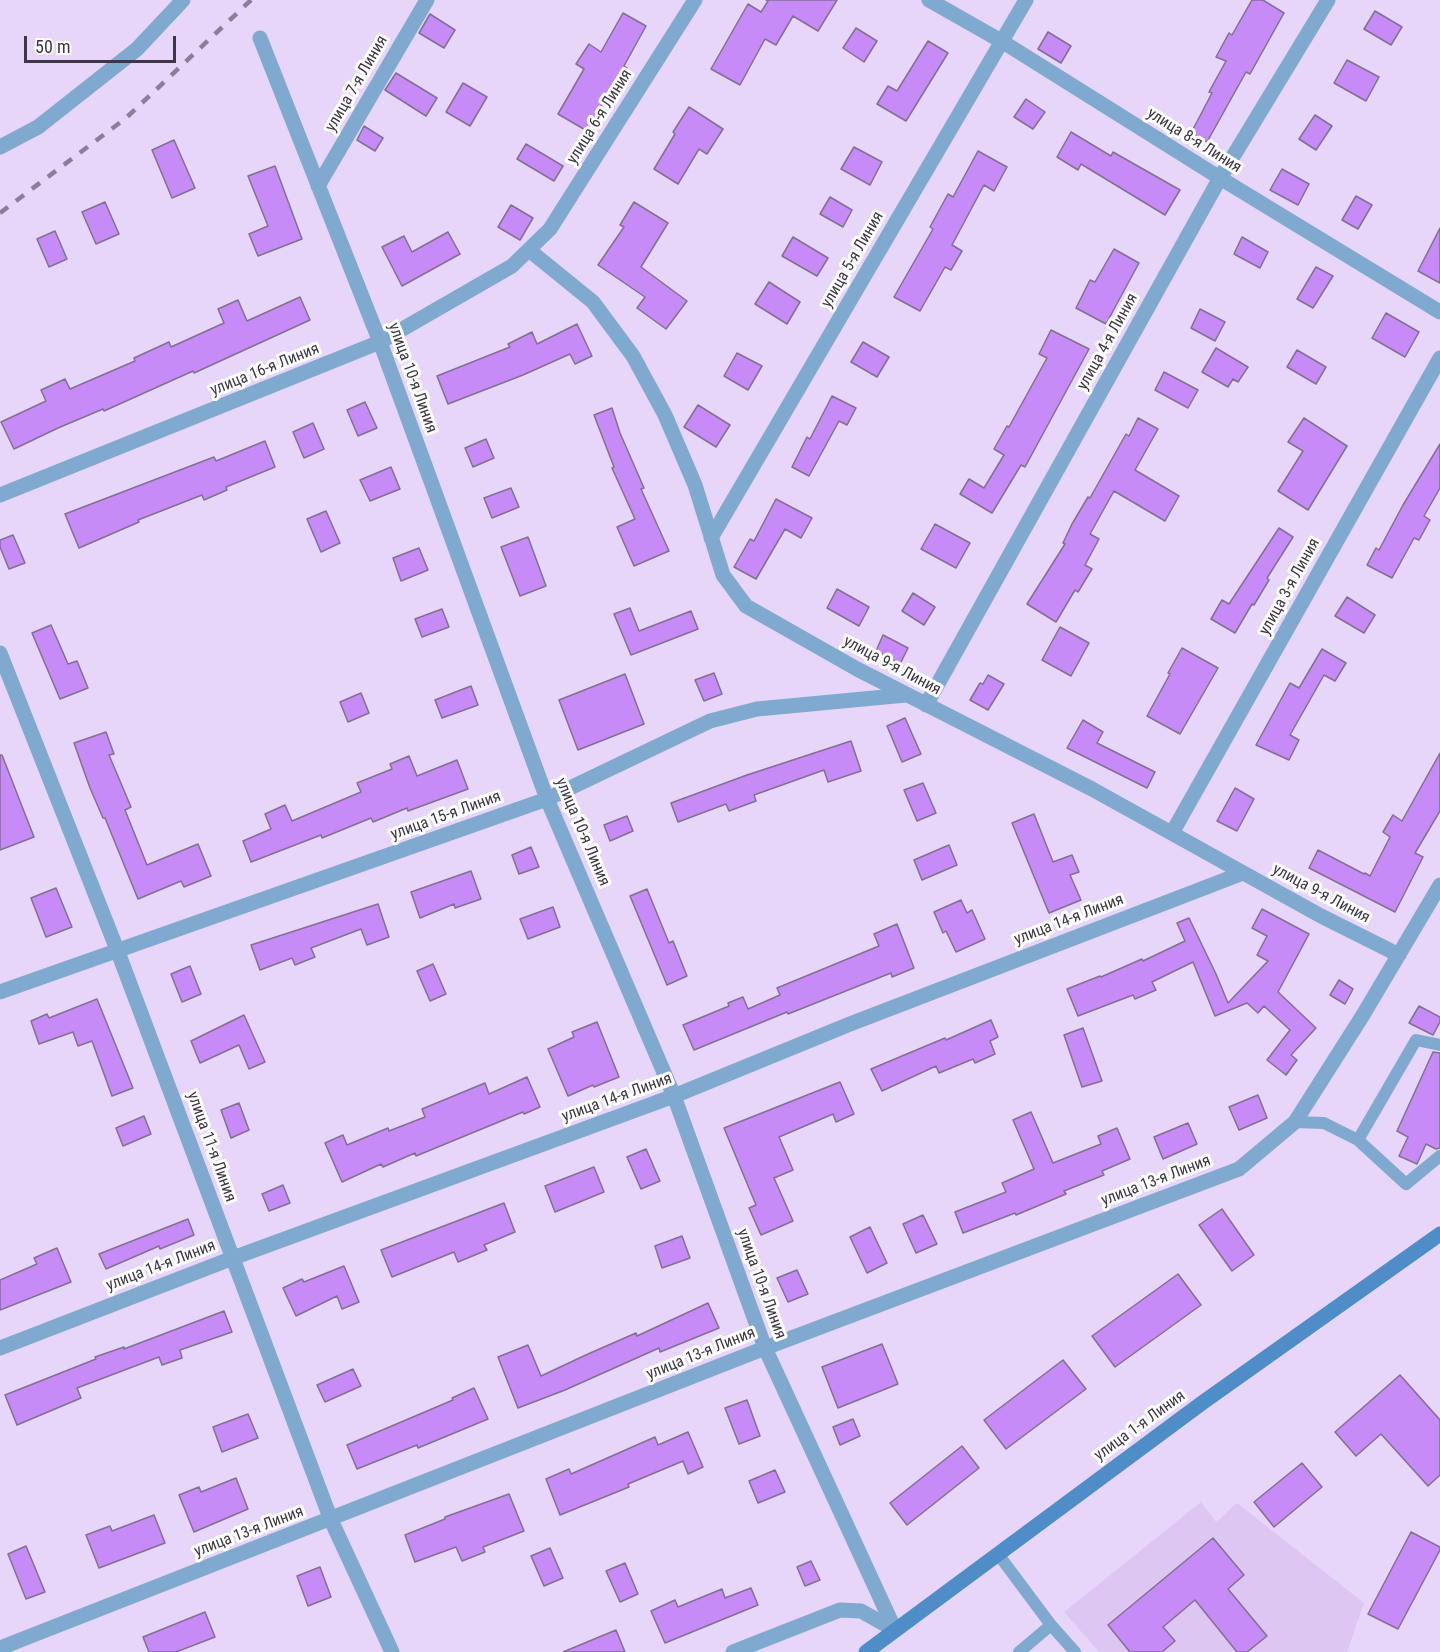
<!DOCTYPE html>
<meta charset="utf-8">
<style>
body{margin:0}
#map{position:relative;width:1440px;height:1652px;overflow:hidden;background:#e8d5fa;font-family:"Roboto Condensed",sans-serif}
canvas{display:block}
.scale{position:absolute;left:24px;top:36px;width:152px;height:27px;box-sizing:border-box;border:3px solid #3f3746;border-top:0;padding-left:8px;font-size:18px;line-height:21px;white-space:nowrap;color:#3f3746;-webkit-text-stroke:4px #fff;paint-order:stroke}
</style>
<div id="map">
<canvas width="1440" height="1652"></canvas>
<div class="scale">50 m</div>
</div>
<script>
const ctx = document.querySelector('canvas').getContext('2d');
ctx.lineJoin = 'round';
function fill(path, color) { ctx.fillStyle = color; ctx.fill(path, 'evenodd'); }
function trace(path, color, width, dash) { ctx.strokeStyle = color; ctx.lineWidth = width; ctx.lineCap = dash ? 'butt' : 'round'; ctx.setLineDash(dash || []); ctx.stroke(path); }
function write(font, color, halo, rows, align = 'center') {
  ctx.font = font + ' "Roboto Condensed",sans-serif'; ctx.lineWidth = 6; ctx.setLineDash([]); ctx.textBaseline = 'middle'; ctx.strokeStyle = halo; ctx.fillStyle = color; for (const [text, x, y, turn = 0] of rows) {
    ctx.save(); ctx.translate(x, y); ctx.rotate((+turn || 0) * Math.PI / 180); ctx.textAlign = isNaN(turn) ? turn : align; if (halo) ctx.strokeText(text, 0, 0); ctx.fillText(text, 0, 0); ctx.restore();
  }
}
const built = new Path2D(`
 M1201,1502L1216,1522L1237,1503L1364,1603L1347,1652H1099L1064,1612Z`);
const building = new Path2D(`
 M766,0H837L818,31L793,16L776,45L765,39L740,85L711,69L748,4L761,12L768,1Z
 M1252,0H1263L1284,13L1250,74L1246,72L1207,142L1191,133L1212,93L1209,92L1226,61L1216,57L1229,33L1232,35Z
 M1375,11L1402,27L1391,45L1364,29Z
 M623,13L646,26L624,66L627,68L614,88L612,87L587,131L558,114L584,69L576,64L589,44L601,52Z
 M430,14L455,30L444,48L419,33Z
 M856,28L877,41L864,62L843,48Z
 M1048,32L1071,46L1061,63L1038,49Z
 M928,41L948,53L906,121L877,104L888,86L897,91Z
 M1347,60L1379,77L1366,101L1334,83Z
 M396,73L437,98L426,116L385,90Z
 M463,83L487,97L470,126L446,112Z
 M1026,99L1045,112L1033,129L1014,117Z
 M689,107L723,129L707,154L699,149L678,184L654,169L675,134L673,132Z
 M1315,115L1332,126L1316,150L1299,139Z
 M364,126L383,138L375,151L357,140Z
 M1071,132L1111,156L1113,152L1180,190L1165,215L1081,164L1078,170L1057,157Z
 M174,140L195,188L172,198L152,150Z
 M526,144L563,166L554,181L517,159Z
 M854,147L882,162L870,185L841,169Z
 M978,151L1007,167L994,191L984,185L952,245L962,251L951,270L945,267L920,311L894,297L933,229L930,227L948,194L953,197Z
 M275,166L302,239L258,256L249,234L268,226L248,176Z
 M1282,169L1309,184L1298,205L1270,190Z
 M1356,196L1372,205L1358,229L1342,220Z
 M830,197L852,210L843,227L820,214Z
 M105,202L119,234L96,244L82,212Z
 M634,202L668,223L641,267L687,301L666,329L637,308L645,297L598,265L624,227L620,225Z
 M511,205L533,218L520,240L498,227Z
 M1440,228V283L1418,271Z
 M55,231L67,259L49,267L37,239Z
 M448,232L460,254L402,286L382,247L404,236L412,252Z
 M793,237L828,258L817,276L782,256Z
 M1242,237L1268,252L1260,268L1234,254Z
 M1114,249L1139,263L1106,324L1076,308L1090,280L1095,282Z
 M1316,267L1333,276L1313,308L1297,299Z
 M769,282L800,302L787,324L755,304Z
 M300,297L310,320L194,373L193,371L104,411L103,409L58,428L14,449L1,422L46,401L41,390L65,379L70,389L135,361L134,358L169,342L171,347L224,323L218,309L238,300L247,321Z
 M1200,309L1225,322L1215,341L1191,328Z
 M1386,313L1419,332L1405,357L1372,338Z
 M577,324L592,356L575,364L570,354L523,375L448,404L437,376L510,347L508,344L532,332L537,344Z
 M1051,330L1089,349L1025,467L1021,465L992,513L960,494L969,479L984,488L1004,455L994,449L1007,426L1009,427L1047,358L1039,354Z
 M863,342L889,357L877,377L851,362Z
 M1216,348L1248,367L1238,382L1233,379L1228,387L1202,372Z
 M1297,350L1326,367L1316,384L1287,367Z
 M737,353L762,366L748,390L724,376Z
 M1164,372L1198,390L1188,408L1155,390Z
 M832,396L856,408L847,425L839,421L809,476L792,467L807,437L810,439Z
 M365,402L377,428L358,436L347,410Z
 M698,405L730,425L716,447L684,427Z
 M612,408L620,433L644,488L641,489L669,551L634,566L617,527L635,519L612,468L614,467L594,415Z
 M1138,418L1158,429L1135,470L1179,496L1165,521L1114,491L1090,534L1099,539L1085,565L1092,569L1078,592L1075,590L1056,622L1027,604L1065,544L1063,543L1072,524L1088,497L1090,498L1126,434L1129,436Z
 M1304,418L1347,446L1308,510L1278,491L1303,451L1288,442Z
 M313,423L324,449L304,458L293,432Z
 M486,439L494,458L473,467L465,448Z
 M265,441L275,467L226,487L227,490L204,500L202,495L138,520L139,522L79,548L65,514L214,457L216,461Z
 M1440,444V488L1424,516L1430,520L1419,540L1414,538L1392,578L1367,565L1376,548L1379,550L1403,505Z
 M391,467L400,489L370,501L360,480Z
 M511,488L519,507L492,518L484,498Z
 M776,499L812,518L801,538L785,529L756,579L734,567L750,539L754,541Z
 M326,511L340,543L321,552L307,519Z
 M935,524L970,543L956,568L921,549Z
 M1279,528L1293,537L1267,578L1269,580L1254,605L1252,604L1235,633L1211,619L1222,600L1229,604Z
 M13,535L25,563L9,569L0,547V540Z
 M528,537L546,586L520,596L501,547Z
 M419,548L428,570L401,581L393,558Z
 M837,589L869,607L859,626L827,608Z
 M913,593L935,607L924,625L902,611Z
 M1347,597L1375,615L1364,633L1335,616Z
 M630,608L639,631L691,611L698,629L631,655L614,614Z
 M442,609L449,627L422,637L415,619Z
 M51,625L68,664L77,661L88,688L60,699L32,633Z
 M1060,627L1089,643L1071,676L1042,660Z
 M883,635L908,648L900,664L876,651Z
 M1182,648L1218,668L1180,734L1147,716L1170,674L1168,673Z
 M1322,649L1346,663L1335,681L1324,675L1290,735L1299,740L1289,760L1256,745L1290,683L1299,688Z
 M714,673L722,694L704,701L695,680Z
 M625,674L644,724L578,750L559,700Z
 M988,675L1004,684L988,710L970,700L980,683L983,684Z
 M471,686L478,705L442,718L435,700Z
 M361,693L369,713L348,722L340,702Z
 M905,718L921,754L902,762L887,726Z
 M1083,720L1103,732L1097,743L1155,772L1147,788L1067,748Z
 M106,732L114,754L109,755L131,807L125,810L147,865L198,844L211,876L184,887L181,881L138,899L105,818H103L90,788L74,743Z
 M851,741L861,771L828,782L824,770L754,795L756,801L729,811L726,804L678,822L671,803L747,775Z
 M1440,753V811L1415,853L1423,857L1395,912L1309,868L1318,850L1364,874L1365,873L1370,876L1390,837L1383,832L1393,815L1402,821Z
 M0,755H2L34,837L0,850Z
 M409,756L417,776L457,760L468,789L408,811L407,808L373,822L371,818L322,838L321,835L251,862L243,841L271,829L265,814L285,805L292,821L361,792L357,783L392,769L390,764Z
 M923,783L936,813L917,821L904,790Z
 M1235,788L1254,799L1237,831L1217,821Z
 M1034,814L1053,862L1072,855L1079,872L1070,875L1081,900L1049,913L1012,823Z
 M627,816L633,831L610,841L604,825Z
 M949,845L957,865L922,880L914,860Z
 M531,847L539,867L519,874L512,855Z
 M471,871L481,899L455,908L454,904L420,918L411,892Z
 M56,888L72,927L46,937L31,898Z
 M647,889L669,943L673,941L687,976L667,985L630,896Z
 M961,900L967,913L972,910L985,939L956,952L946,931L943,933L934,912Z
 M378,904L389,937L367,945L361,929L311,948L315,957L295,965L292,958L260,970L251,945Z
 M553,907L560,927L528,939L520,919Z
 M1262,909L1309,934L1278,992L1316,1028L1291,1055L1297,1060L1286,1075L1267,1060L1290,1030L1264,1006L1258,1013L1247,1003L1215,1016L1193,962L1152,982L1156,990L1135,999L1133,995L1078,1016L1067,989L1100,976L1101,977L1142,959L1143,961L1185,941L1177,923L1189,918L1216,974L1228,1003L1268,961L1257,955L1267,936L1252,928Z
 M897,924L914,968L892,977L891,973L788,1014L787,1012L694,1050L683,1025L729,1006L728,1003L743,997L748,1009L780,995L777,988L879,946L874,934Z
 M433,964L446,994L430,1001L417,971Z
 M190,966L201,994L182,1002L171,974Z
 M1339,980L1353,989L1345,1004L1330,995Z
 M97,999L133,1088L112,1096L92,1041L78,1046L73,1032L39,1044L31,1021L47,1014L49,1018Z
 M1419,1006L1440,1017V1022L1433,1035L1409,1023Z
 M244,1015L265,1062L249,1069L239,1045L200,1063L191,1041Z
 M991,1020L998,1037L990,1041L995,1054L975,1063L973,1059L939,1073L936,1066L882,1091L871,1069L945,1038L946,1040Z
 M597,1022L619,1077L594,1087L593,1085L568,1096L548,1049L574,1037L572,1032Z
 M1083,1028L1102,1081L1082,1087L1064,1035Z
 M1433,1052L1440,1053V1148L1436,1149L1426,1144L1417,1164L1399,1156L1408,1137L1397,1131Z
 M527,1077L540,1107L524,1114L523,1112L416,1156L415,1153L383,1167L381,1164L342,1182L325,1143L343,1135L347,1145L388,1128L389,1131L425,1117L422,1109L485,1083L489,1094Z
 M840,1082L854,1114L836,1122L833,1114L779,1137L793,1170L774,1178L793,1221L761,1235L749,1208L756,1205L724,1128Z
 M1258,1095L1267,1118L1239,1130L1229,1107Z
 M239,1103L249,1130L231,1138L221,1110Z
 M1031,1112L1053,1163L1101,1144L1098,1136L1117,1128L1130,1159L1102,1171L1104,1175L1064,1191L1066,1194L1016,1215L1015,1213L963,1233L955,1212L1006,1192L1002,1183L1034,1169L1013,1120Z
 M144,1116L151,1134L123,1146L116,1128Z
 M1188,1123L1197,1144L1163,1159L1154,1137Z
 M646,1149L660,1181L641,1189L627,1157Z
 M594,1167L604,1192L555,1212L545,1186Z
 M283,1185L290,1203L269,1211L262,1194Z
 M504,1203L515,1232L484,1245L487,1250L458,1262L454,1252L392,1277L381,1250Z
 M1222,1209L1254,1255L1232,1271L1199,1225Z
 M923,1215L937,1244L916,1253L903,1224Z
 M188,1219L194,1235L160,1249L159,1246L106,1269L99,1254Z
 M870,1227L887,1263L867,1273L850,1237Z
 M682,1236L690,1258L662,1268L655,1246Z
 M57,1248L71,1282L0,1310V1280L37,1264L34,1258Z
 M344,1266L359,1302L342,1309L337,1296L296,1316L283,1288L302,1279L304,1282Z
 M797,1270L808,1294L788,1302L777,1278Z
 M1178,1274L1201,1305L1115,1367L1092,1336Z
 M708,1303L719,1328L660,1352L659,1348L565,1390L518,1408L498,1357L528,1345L541,1376L588,1354L636,1333L637,1336Z
 M224,1311L232,1332L180,1350L182,1358L162,1365L159,1357L77,1388L81,1398L17,1425L5,1395L96,1359L95,1357L124,1347V1349Z
 M882,1344L898,1384L838,1408L822,1367Z
 M1063,1360L1086,1389L1006,1449L984,1420Z
 M353,1369L361,1386L325,1402L317,1385Z
 M1400,1375L1440,1420V1475L1428,1486L1381,1434L1356,1456L1335,1432Z
 M474,1388L488,1419L418,1448L417,1445L357,1469L347,1445L453,1400L452,1398Z
 M747,1400L760,1436L739,1444L725,1408Z
 M248,1414L258,1438L222,1452L213,1427Z
 M853,1419L860,1436L840,1445L833,1427Z
 M688,1432L703,1467L688,1474L683,1461L628,1484L629,1487L560,1515L546,1479L569,1469L571,1474L655,1437L658,1445Z
 M962,1446L979,1468L907,1525L890,1503Z
 M1302,1463L1322,1487L1274,1527L1254,1502Z
 M775,1470L785,1492L758,1503L749,1481Z
 M236,1478L248,1509L194,1532L179,1495L199,1487L201,1492Z
 M509,1494L524,1531L483,1547L485,1552L462,1561L456,1547L415,1562L405,1535L445,1519V1517Z
 M154,1515L165,1543L99,1568L86,1535L110,1526L112,1531Z
 M1411,1532L1440,1547V1550L1398,1629L1368,1614Z
 M1213,1538L1244,1575L1228,1589L1267,1636L1247,1652H1237L1195,1600L1163,1627L1175,1641L1162,1652H1130L1108,1625Z
 M26,1546L45,1592L26,1599L8,1554Z
 M550,1548L563,1578L544,1586L531,1556Z
 M811,1561L820,1580L805,1586L797,1567Z
 M625,1563L638,1594L620,1602L606,1571Z
 M320,1567L331,1597L308,1606L297,1576Z
 M751,1588L758,1605L665,1643L651,1611L675,1600L678,1607L722,1589L725,1598Z
 M205,1612L215,1637L176,1652H149L143,1637Z
 M616,1630L625,1652H563Z`);
const lane = new Path2D(`
 M1295,1122L1324,1123L1358,1140L1406,1184L1440,1156
 M1358,1140L1416,1040L1440,1045
 M998,1554L1051,1625L1075,1652
 M1019,1652L1051,1625`);
const street = new Path2D(`
 M929,0L1003,42L1220,178L1440,312
 M260,38L380,342L547,799L674,1096L765,1348L895,1630
 M0,147L38,127L137,49L183,0
 M318,186L427,0
 M529,250L593,302L633,356L665,415L695,485L723,575L746,606L857,669L1092,789L1321,916L1399,955
 M0,495L380,342L512,266L550,229L695,0
 M711,538L1026,0
 M0,653L118,952L331,1520L392,1652
 M926,705L1220,178L1328,0
 M1172,833L1440,358
 M0,992L547,799L710,721L757,709L906,695
 M0,1348L233,1258L674,1096L850,1024L1243,873
 M0,1648L765,1348L1239,1169L1295,1122L1363,1015L1440,885
 M733,1652L840,1610L861,1611L895,1630`);
const secondary = new Path2D(`
 M866,1652L1202,1403L1440,1234`);
const rail = new Path2D(`
 M0,213L126,118L251,0`);
const streetNames = [
 ["улица 7-я Линия",357,84,-60],
 ["улица 6-я Линия",600,117,-58],
 ["улица 8-я Линия",1194,141,32],
 ["улица 5-я Линия",853,260,-60],
 ["улица 4-я Линия",1108,342,-61],
 ["улица 16-я Линия",265,370,-22],
 ["улица 10-я Линия",412,378,70],
 ["улица 3-я Линия",1290,587,-61],
 ["улица 9-я Линия",892,666,28],
 ["улица 15-я Линия",446,816,-20],
 ["улица 10-я Линия",582,832,67],
 ["улица 9-я Линия",1321,894,28],
 ["улица 14-я Линия",1069,920,-21],
 ["улица 14-я Линия",617,1098,-20],
 ["улица 11-я Линия",211,1147,70],
 ["улица 13-я Линия",1156,1181,-21],
 ["улица 14-я Линия",161,1266,-21],
 ["улица 10-я Линия",761,1284,70],
 ["улица 13-я Линия",701,1354,-22],
 ["улица 1-я Линия",1140,1426,-36],
 ["улица 13-я Линия",249,1532,-21]
];
fill(built, '#ddc7f2');
fill(building, '#c68bf7');
trace(building, '#817091', 1.5);
trace(lane, '#80a9d0', 12);
trace(street, '#80a9d0', 15);
trace(secondary, '#4e8dc7', 15);
trace(rail, '#8b7e97', 4.5, [10, 10]);
write('16px', '#3f3746', '#fff', streetNames);
</script>
